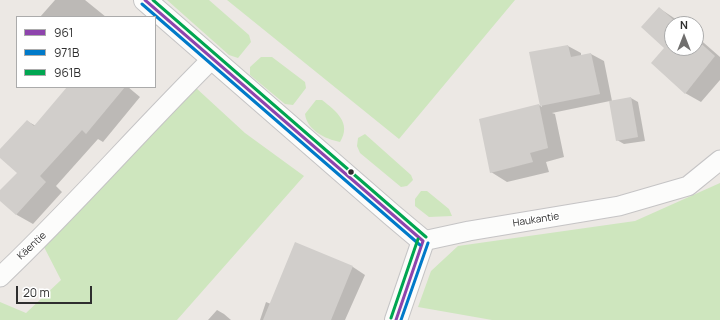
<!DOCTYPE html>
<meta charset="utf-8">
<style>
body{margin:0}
#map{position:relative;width:720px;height:320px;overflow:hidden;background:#ece8e4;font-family:Manrope,sans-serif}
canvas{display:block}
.legend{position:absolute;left:16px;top:16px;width:140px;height:72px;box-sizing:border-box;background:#fff;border:1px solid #ababab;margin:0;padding:5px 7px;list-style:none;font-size:12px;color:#2e2e2e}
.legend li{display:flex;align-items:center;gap:8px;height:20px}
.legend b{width:20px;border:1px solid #ababab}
.north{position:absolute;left:664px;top:16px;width:40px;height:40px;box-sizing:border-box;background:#fff;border:1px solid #ababab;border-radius:50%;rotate:0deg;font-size:11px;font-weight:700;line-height:16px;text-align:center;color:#2e2e2e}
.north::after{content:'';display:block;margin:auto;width:14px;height:18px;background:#706f6e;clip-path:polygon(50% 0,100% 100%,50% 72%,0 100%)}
.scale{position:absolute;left:16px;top:286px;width:76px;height:18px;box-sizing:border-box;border:2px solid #2e2e2e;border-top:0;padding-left:5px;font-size:12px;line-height:14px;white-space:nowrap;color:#2e2e2e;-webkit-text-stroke:3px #fff;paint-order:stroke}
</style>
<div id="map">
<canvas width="720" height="320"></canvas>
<ul class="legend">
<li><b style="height:5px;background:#8e44ad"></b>961</li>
<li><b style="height:5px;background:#007ac9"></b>971B</li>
<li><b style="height:5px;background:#00a651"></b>961B</li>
</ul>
<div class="north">N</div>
<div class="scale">20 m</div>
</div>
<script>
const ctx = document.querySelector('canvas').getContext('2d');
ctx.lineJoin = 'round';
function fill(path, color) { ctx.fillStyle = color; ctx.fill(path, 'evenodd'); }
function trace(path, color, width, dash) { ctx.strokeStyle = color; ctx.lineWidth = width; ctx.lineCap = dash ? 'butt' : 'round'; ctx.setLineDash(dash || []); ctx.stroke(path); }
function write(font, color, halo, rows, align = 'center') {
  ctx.font = font + ' Manrope,sans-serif'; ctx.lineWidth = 3; ctx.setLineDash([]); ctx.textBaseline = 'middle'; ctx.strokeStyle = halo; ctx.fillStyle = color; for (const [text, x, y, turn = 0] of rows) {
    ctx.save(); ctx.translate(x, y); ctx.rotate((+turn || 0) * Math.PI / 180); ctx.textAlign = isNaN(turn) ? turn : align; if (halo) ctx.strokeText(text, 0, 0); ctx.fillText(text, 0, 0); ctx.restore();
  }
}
const green = new Path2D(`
 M167,0H209L249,35L251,42L238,58L229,55Z
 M227,0H515L399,139Z
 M261,57H272L305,82L306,88L293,105L285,104L250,75V67Z
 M195,87L245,133L304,176L177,320H0V302L26,313L61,280L44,247Z
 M316,100H322C336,111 352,123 340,142C325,139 307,130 305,114Z
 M365,134L411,175L413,180L407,186L401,187L360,153L357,146L358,138Z
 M720,183V320H492L418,307L431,271L458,246L635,221Z
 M421,191H427L449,209L452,216L429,217L415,206V199Z`);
const shadow = new Path2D(`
 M55,0H85L106,17H40Z
 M659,8L683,24H672V48H696V36L720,57V80L701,102L685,93L666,48Z
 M568,46L581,53V56L591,54L604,61L612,101L631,98L638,102L645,141L624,144L617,140L610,101L552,113L555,114L564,157L546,162L549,172L507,182L491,172L539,105L542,107L530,53Z
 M68,87H128L140,97L103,142L98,139L56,186L62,192L33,224L17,215L0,199V192L18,173L0,157V151L27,121L36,126Z
 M296,244L353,267L365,275L345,320H260L266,302L271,304Z
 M217,310L224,314L231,320H208Z`);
const building = new Path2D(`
 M659,7L678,24H672V48H696V39L715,56L685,94L651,63L664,48L641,27Z
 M568,45L571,57L591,53L600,94L540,106L529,52Z
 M67,87H125L86,134L82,130L40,176L46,182L16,215L0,201V190L17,173L0,158V149L27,120L34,126Z
 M631,97L638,137L616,141L609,101Z
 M539,104L548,148L530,153L533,162L490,173L479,119Z
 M295,242L353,266L331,320H263Z`);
const street = new Path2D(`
 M423,241L469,231L619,206L688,186L720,160
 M0,277C74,207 140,130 213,58`);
const secondary = new Path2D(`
 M145,0L392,215L423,241L396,320`);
const bus1 = new Path2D(`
 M145,0L423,241
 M396,320L423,241`);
const bus2 = new Path2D(`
 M142,4L420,245
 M401,320L428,243`);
const bus3 = new Path2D(`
 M153,0L426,237
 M391,318L418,239`);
const markers = [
 [351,172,3.5,"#2e2e2e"]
];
const streetNames = [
 ["Haukantie",536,220,-9],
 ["Käentie",32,246,-43]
];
fill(green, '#cee6be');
fill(shadow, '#0003');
fill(building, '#d1cecb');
trace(street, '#c5c4c5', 21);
trace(secondary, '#c5c4c5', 24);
trace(street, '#fcfcfb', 19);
trace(secondary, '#fcfcfb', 22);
trace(bus1, '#8e44ad', 3);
trace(bus2, '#007ac9', 3);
trace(bus3, '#00a651', 3);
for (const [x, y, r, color] of markers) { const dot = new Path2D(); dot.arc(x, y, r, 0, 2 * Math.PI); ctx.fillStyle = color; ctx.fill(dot); trace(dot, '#fff', 1.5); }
write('10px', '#2e2e2e', '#fff', streetNames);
</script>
